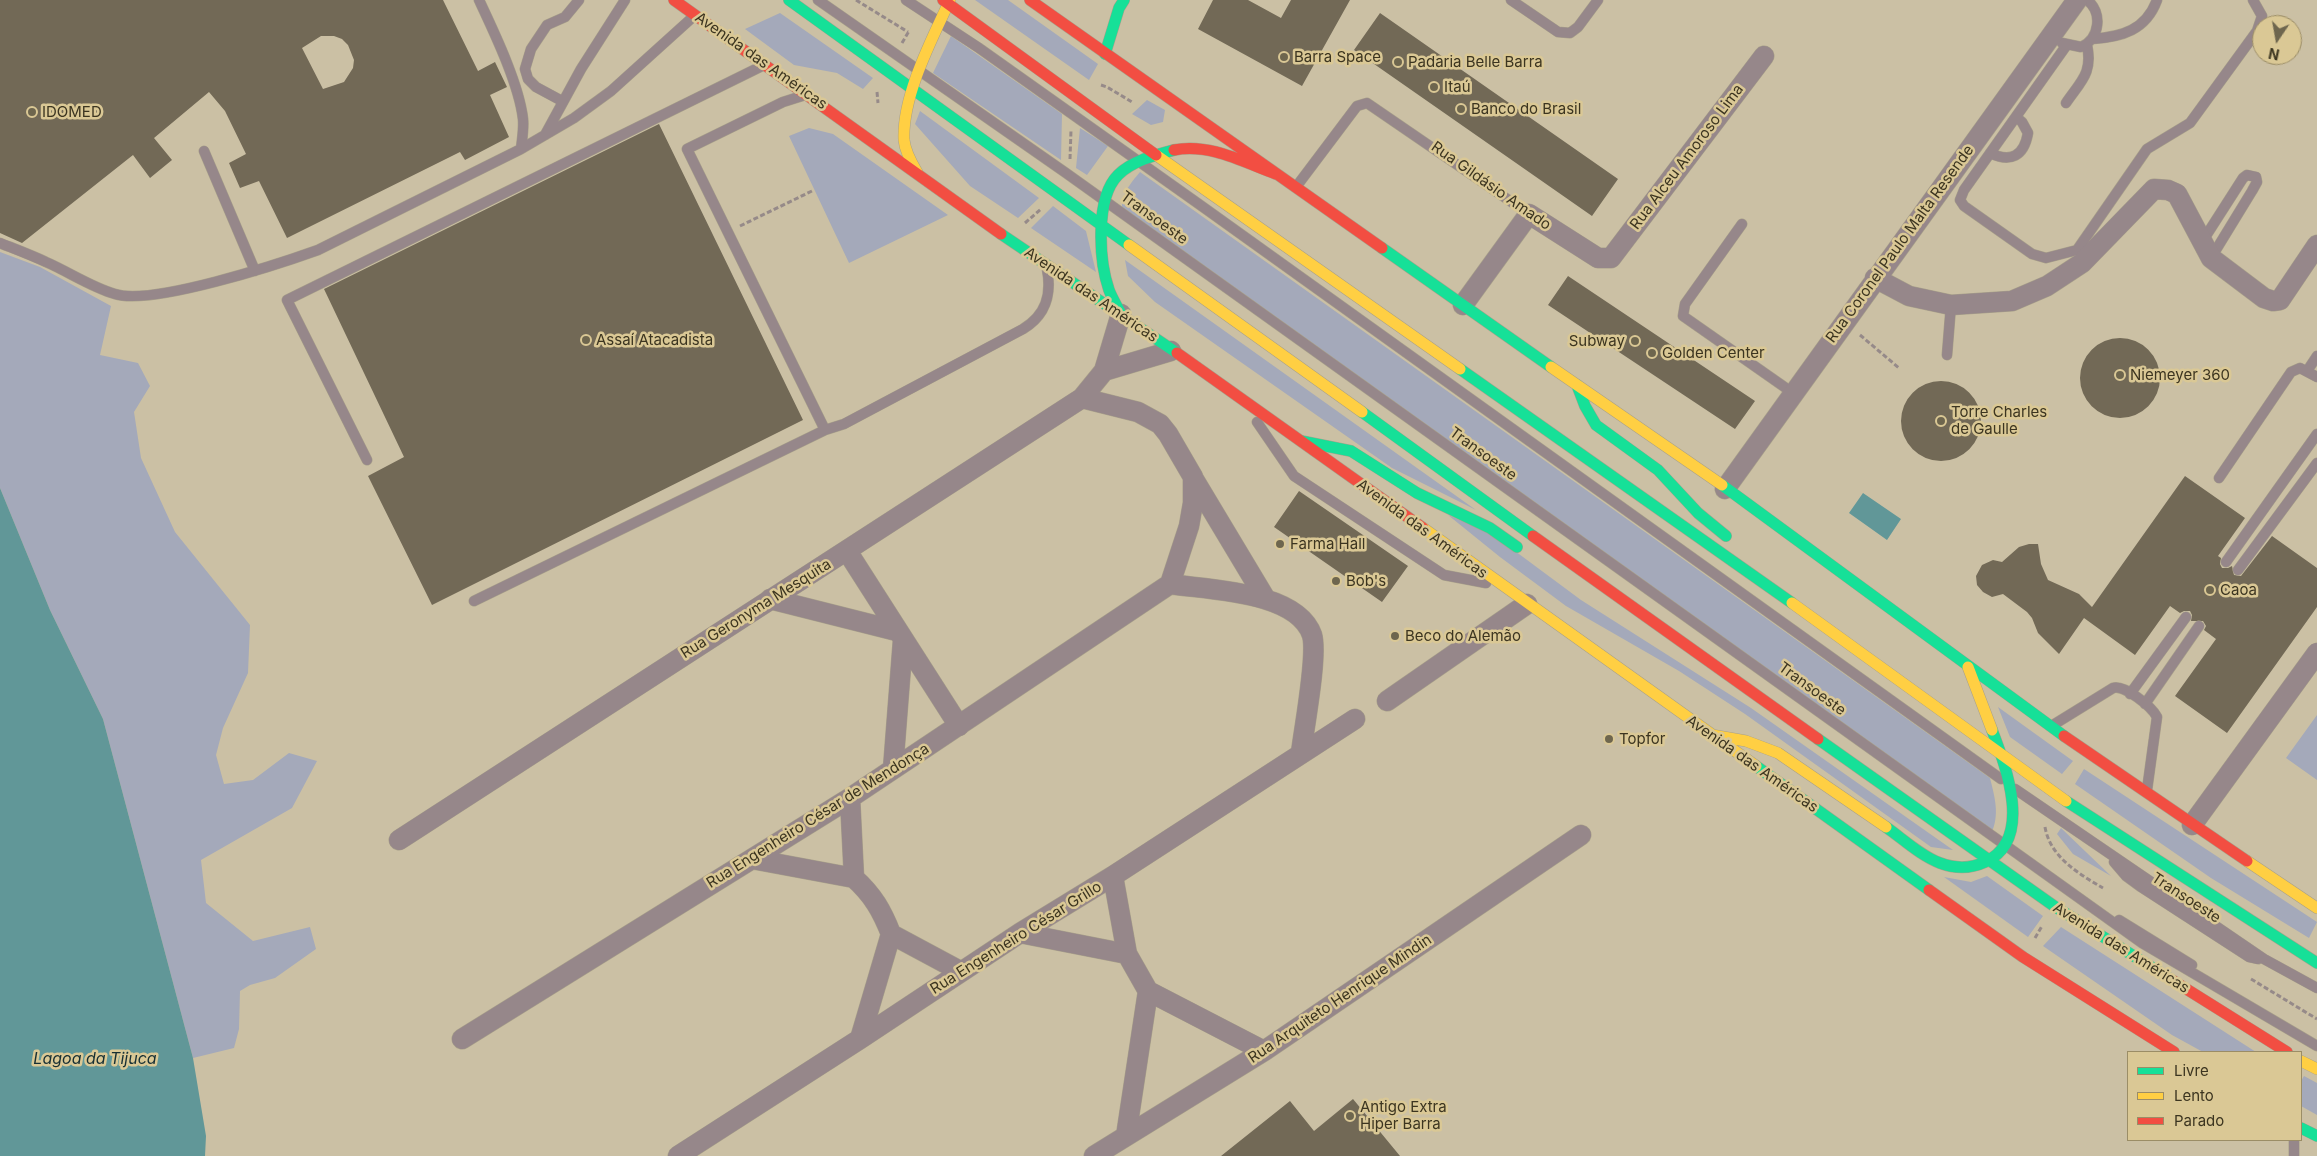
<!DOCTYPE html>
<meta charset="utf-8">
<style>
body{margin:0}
#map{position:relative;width:2317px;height:1156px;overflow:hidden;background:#cbc0a4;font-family:Inter,sans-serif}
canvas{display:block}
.legend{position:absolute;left:2127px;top:1051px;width:175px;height:90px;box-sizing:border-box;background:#dac895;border:1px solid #9b8d66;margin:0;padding:6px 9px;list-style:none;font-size:15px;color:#3c3520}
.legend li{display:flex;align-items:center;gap:10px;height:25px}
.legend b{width:25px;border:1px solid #9b8d66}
.north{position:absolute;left:2252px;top:15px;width:50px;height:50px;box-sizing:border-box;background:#dac895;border:1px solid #9b8d66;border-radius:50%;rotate:192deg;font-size:14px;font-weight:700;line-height:20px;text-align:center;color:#3c3520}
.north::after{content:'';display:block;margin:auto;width:18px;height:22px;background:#6e664e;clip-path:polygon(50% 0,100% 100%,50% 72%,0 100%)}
</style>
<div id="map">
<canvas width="2317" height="1156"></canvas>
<ul class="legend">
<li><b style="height:6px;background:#16e098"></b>Livre</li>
<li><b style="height:6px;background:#ffcf43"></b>Lento</li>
<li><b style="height:6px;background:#f24e42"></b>Parado</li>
</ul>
<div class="north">N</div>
</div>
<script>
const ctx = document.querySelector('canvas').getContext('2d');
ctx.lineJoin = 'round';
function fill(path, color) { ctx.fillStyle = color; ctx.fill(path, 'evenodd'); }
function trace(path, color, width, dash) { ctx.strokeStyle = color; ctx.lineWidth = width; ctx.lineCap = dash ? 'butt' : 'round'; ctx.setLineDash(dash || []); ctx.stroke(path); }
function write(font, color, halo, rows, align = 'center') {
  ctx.font = font + ' Inter,sans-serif'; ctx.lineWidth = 5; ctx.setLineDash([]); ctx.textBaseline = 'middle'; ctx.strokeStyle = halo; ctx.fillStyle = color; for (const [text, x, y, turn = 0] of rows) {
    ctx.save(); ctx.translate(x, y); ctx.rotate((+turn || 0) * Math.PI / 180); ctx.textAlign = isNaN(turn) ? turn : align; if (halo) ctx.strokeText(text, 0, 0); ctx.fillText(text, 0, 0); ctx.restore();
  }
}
const green = new Path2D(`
 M975,0H1008L1098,64L1089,80Z
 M780,13L873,78L863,89L837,73L794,65L745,29Z
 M951,36L1062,114L1061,160L933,73Z
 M1147,100L1165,110L1163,122L1151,125L1132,114Z
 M920,111L1039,198L1018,218L970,186L915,124Z
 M809,128L833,134L948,215L849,263L789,136Z
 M1080,128L1108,146L1087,175L1076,168Z
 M1140,172L1990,778C1995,798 2000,815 1991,834L1122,211C1121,194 1130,184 1140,172Z
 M1053,206L1086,231L1096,272L1031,228Z
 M0,252L40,267L111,306L100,355L138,363L150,386L134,412L141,458L175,532L250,625L248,673L223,728L216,755L224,784L253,780L289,753L317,761L292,808L201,860L206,903L253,941L310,927L316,949L275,978L250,985L240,991L239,1029L234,1048L193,1058L103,719L50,610L0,488Z
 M1125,260L1476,510L1392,468L1155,302L1128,276Z
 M1448,515L1492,534L1581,600L1751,708L1953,850L1931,847L1745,714L1679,671L1566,606L1500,557Z
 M1998,707L2073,761L2062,774L2010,737Z
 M2317,715V780L2286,758Z
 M2084,769L2317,922L2309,938L2211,878L2075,784Z
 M2061,828L2111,876L2073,854L2057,834Z
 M1987,876L2043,916L2028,937L1944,877L1971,882Z
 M2061,927L2256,1052H2203L2172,1035L2043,946Z
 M2304,1076L2317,1083V1115L2301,1106V1081Z`);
const water = new Path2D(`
 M0,488L50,610L103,719L193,1058L206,1136L205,1156H0Z
 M1863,493L1901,519L1887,540L1849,513Z`);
const building = new Path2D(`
 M0,0H443L478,71L495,62L507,87L490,95L509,137L465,160L460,152L287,238L259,181L240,188L229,163L246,154L225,111L209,92L154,138L172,160L150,178L133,155L22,243L0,233ZM321,36H334L342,39L348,45L354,60L353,68L344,82L323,89L302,48Z
 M1213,0H1248L1281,18L1291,0H1350L1302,86L1198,29Z
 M1380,13L1618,179L1592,216L1354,50Z
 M659,124L803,420L432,605L368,476L404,457L324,289Z
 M1568,276L1755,401L1735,429L1548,305Z
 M2080 378a40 40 0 1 1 80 0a40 40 0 1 1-80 0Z
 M1901 421a40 40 0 1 1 80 0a40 40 0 1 1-80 0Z
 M2185,476L2245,518L2218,556L2221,558L2220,564L2222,568H2228L2232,566L2234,575L2241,576L2272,536L2317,568V607L2227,733L2175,696L2216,639L2204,630L2206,626L2203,621H2191L2192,615L2190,611H2184L2180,613L2170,606L2135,655L2084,618L2059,654L2038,633L2032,618L2027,612L2003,594L1992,597L1983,592L1977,585L1976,576L1982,565L1993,560L2002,562L2019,547L2029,544H2038L2041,564L2048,580L2079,594L2092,607Z
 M1299,491L1408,566L1382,602L1274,527Z
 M1353,1099L1400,1156H1221L1290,1101L1314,1131Z`);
const path = new Path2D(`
 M856,0L908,32
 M902,43L909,31
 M1101,85L1107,87L1132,102
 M877,92L878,103
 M1070,159L1071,130
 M1025,223L1041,209
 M740,226L814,190
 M1860,335L1899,368
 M2045,827C2050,857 2079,874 2103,888
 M2035,938L2042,926
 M2251,979L2317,1019`);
const lane = new Path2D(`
 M479,0C494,32 519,84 523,119C524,129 522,139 521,149
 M818,0L1066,173L2142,943L2317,1046
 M906,0L979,48L1203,207L2001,779
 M1511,0L1558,32L1570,33L1578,27L1598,0
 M2092,39C2122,37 2146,30 2157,0
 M2062,43L2081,47C2100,39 2103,12 2087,0
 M2066,46L1964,190L1960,200L1964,206L2032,254L2046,258L2077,250L2147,149L2190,123L2257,31L2262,16L2253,0
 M802,96L783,102L687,149L825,430
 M562,101L536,87L528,79L525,69L531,49L547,25L565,17L579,0
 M2066,103C2081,81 2093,73 2087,45
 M545,135L581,69L625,0
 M204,151L255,271
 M1990,153C2011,163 2024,156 2028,133L2022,122L2016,117
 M1296,187L1357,106L1367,103L1529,214
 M1742,224L1685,304L1683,316L1793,393
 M2202,242L2243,178L2247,175L2256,177L2257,182L2252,191L2211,258
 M0,243C15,249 31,255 46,262C69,272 91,287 115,294C151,306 279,264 318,250L521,149L574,118L611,91L694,16
 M1947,355L1951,305
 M2307,371L2317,356
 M1257,422L1294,476L1444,575L1486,583
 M367,460L287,300L762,66
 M2219,478L2291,372L2300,368L2317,377
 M2226,562L2317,434
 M2238,570L2317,463
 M474,601L825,430L844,424L1023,329C1046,315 1052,295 1047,269
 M2130,694L2186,617
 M2145,704L2199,626
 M2053,725L2113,688C2124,684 2152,707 2157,717L2147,790
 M2015,789L2264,959L2317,988
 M2114,862L2126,876L2141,887L2249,957L2258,959
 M2119,920L2192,965
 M2294,1140V1156`);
const street = new Path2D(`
 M1875,278L1909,296L1951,305L2012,301L2047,286L2082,263L2154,189L2168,190L2177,194L2211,258L2264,298L2273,301L2280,300L2317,245
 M1463,305L1529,214L1598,258H1611L1764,56
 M1104,371L1171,351
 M1082,398L1138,412L1160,424L1168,434L1193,477V503L1189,526L1170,584C1209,590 1297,591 1312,635C1318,655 1304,728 1301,753
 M1193,478L1265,598
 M1725,489L2077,0
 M847,551L959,726
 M770,599L897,631
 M1387,701L1527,604
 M893,769L903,640
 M850,798L854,878C873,895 882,911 891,934L960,971
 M2192,825L2317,653
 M399,840L1082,398L1104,371L1121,314
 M752,859L854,878
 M1113,876L1127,954L1148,991L1264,1051
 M1020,933L1127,954
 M462,1039L850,798L1170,584
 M860,1039L891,934
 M1126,1136L1148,991
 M678,1156L860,1039L1020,933L1113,876L1355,719
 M1094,1156L1264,1051L1581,835`);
const fast = new Path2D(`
 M789,0L1129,245
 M1105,54L1119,8L1124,0
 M1001,234L1177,353
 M1382,248L1551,367
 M1121,314C1117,306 1112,298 1109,290C1099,261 1095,198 1118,175C1132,161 1155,155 1174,150
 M1460,369L1792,603
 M1577,385L1585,406L1596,425L1658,470L1698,513L1726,536
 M1362,412L1533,536
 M1301,441L1351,451L1417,493L1490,528L1517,547
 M1722,485L2064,736
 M1818,739L2054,906L2172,980
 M1756,766L1929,890
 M2066,801L2317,963
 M1886,827C1903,839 1921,856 1940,863C1956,869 1970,869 1985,862C2034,840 2006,767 1992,730
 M2301,1128L2317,1136`);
const slow = new Path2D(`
 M1156,155L1460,369
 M917,172C911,162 905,151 904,140C902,96 932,39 950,0
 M1129,245L1362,412
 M1551,367L1722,485
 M1423,528L1756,766
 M1792,603L2066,801
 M1968,667L1992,730
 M1712,735L1746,741L1778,753L1886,827
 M2247,861L2317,908
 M2301,1061L2317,1069`);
const jam = new Path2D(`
 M674,0L1001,234
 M943,0L1156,155
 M1030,0L1382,248
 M1174,150C1210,143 1243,162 1276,174
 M1177,353L1423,528
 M1533,536L1818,739
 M2064,736L2247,861
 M1929,890L2023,957L2174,1052
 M2172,980L2287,1052`);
const markers = [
 [1284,57,5,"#6e664e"],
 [1398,62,5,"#6e664e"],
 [1434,87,5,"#6e664e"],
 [1461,109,5,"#6e664e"],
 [32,112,5,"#6e664e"],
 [586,340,5,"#6e664e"],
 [1635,341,5,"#6e664e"],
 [1652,353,5,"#6e664e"],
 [2120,375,5,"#6e664e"],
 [1941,421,5,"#6e664e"],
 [1280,544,5,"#6e664e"],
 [1336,581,5,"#6e664e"],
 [2210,590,5,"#6e664e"],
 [1395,636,5,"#6e664e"],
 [1609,739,5,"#6e664e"],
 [1350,1116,5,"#6e664e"]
];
const poiNames = [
 ["Barra Space",1294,57],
 ["Padaria Belle Barra",1408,62],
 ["Itaú",1444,87],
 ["Banco do Brasil",1471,109],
 ["IDOMED",42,112],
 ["Assaí Atacadista",596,340],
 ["Subway",1625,341,"right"],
 ["Golden Center",1662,353],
 ["Niemeyer 360",2130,375],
 ["Torre Charles",1951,412],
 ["de Gaulle",1951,429],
 ["Farma Hall",1290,544],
 ["Bob's",1346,581],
 ["Caoa",2220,590],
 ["Beco do Alemão",1405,636],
 ["Topfor",1619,739],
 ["Antigo Extra",1360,1107],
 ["Hiper Barra",1360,1124]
];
const streetNames = [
 ["Avenida das Américas",761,61,35],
 ["Rua Alceu Amoroso Lima",1687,157,-53],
 ["Rua Gildásio Amado",1491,186,35],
 ["Transoeste",1154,218,36],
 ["Rua Coronel Paulo Malta Resende",1900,244,-54],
 ["Avenida das Américas",1091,295,34],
 ["Transoeste",1483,454,36],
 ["Avenida das Américas",1422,529,36],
 ["Rua Geronyma Mesquita",756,609,-32],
 ["Transoeste",1812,689,36],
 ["Avenida das Américas",1752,764,35],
 ["Rua Engenheiro César de Mendonça",818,816,-32],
 ["Transoeste",2186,898,33],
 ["Rua Engenheiro César Grillo",1016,938,-32],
 ["Avenida das Américas",2121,948,32],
 ["Rua Arquiteto Henrique Mindin",1340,999,-34]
];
const waterNames = [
 ["Lagoa da Tijuca",95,1059]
];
fill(green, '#a4a9ba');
fill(water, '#619798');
fill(building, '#726956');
trace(lane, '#a8a08a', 11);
trace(street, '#a8a08a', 21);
trace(fast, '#a8a08a', 12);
trace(slow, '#a8a08a', 12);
trace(jam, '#a8a08a', 12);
trace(path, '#968a89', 3, [5, 2.5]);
trace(lane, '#96878a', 10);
trace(street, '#96878a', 20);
trace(fast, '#16e098', 11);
trace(slow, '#ffcf43', 11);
trace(jam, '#f24e42', 11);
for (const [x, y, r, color] of markers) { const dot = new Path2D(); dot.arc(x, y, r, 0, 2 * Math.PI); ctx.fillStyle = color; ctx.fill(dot); trace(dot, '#dac895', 2); }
write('15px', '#3c3520', '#dac895', poiNames, 'left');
write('15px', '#3c3520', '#dac895', streetNames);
write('italic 16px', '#162f34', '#dac895', waterNames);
</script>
